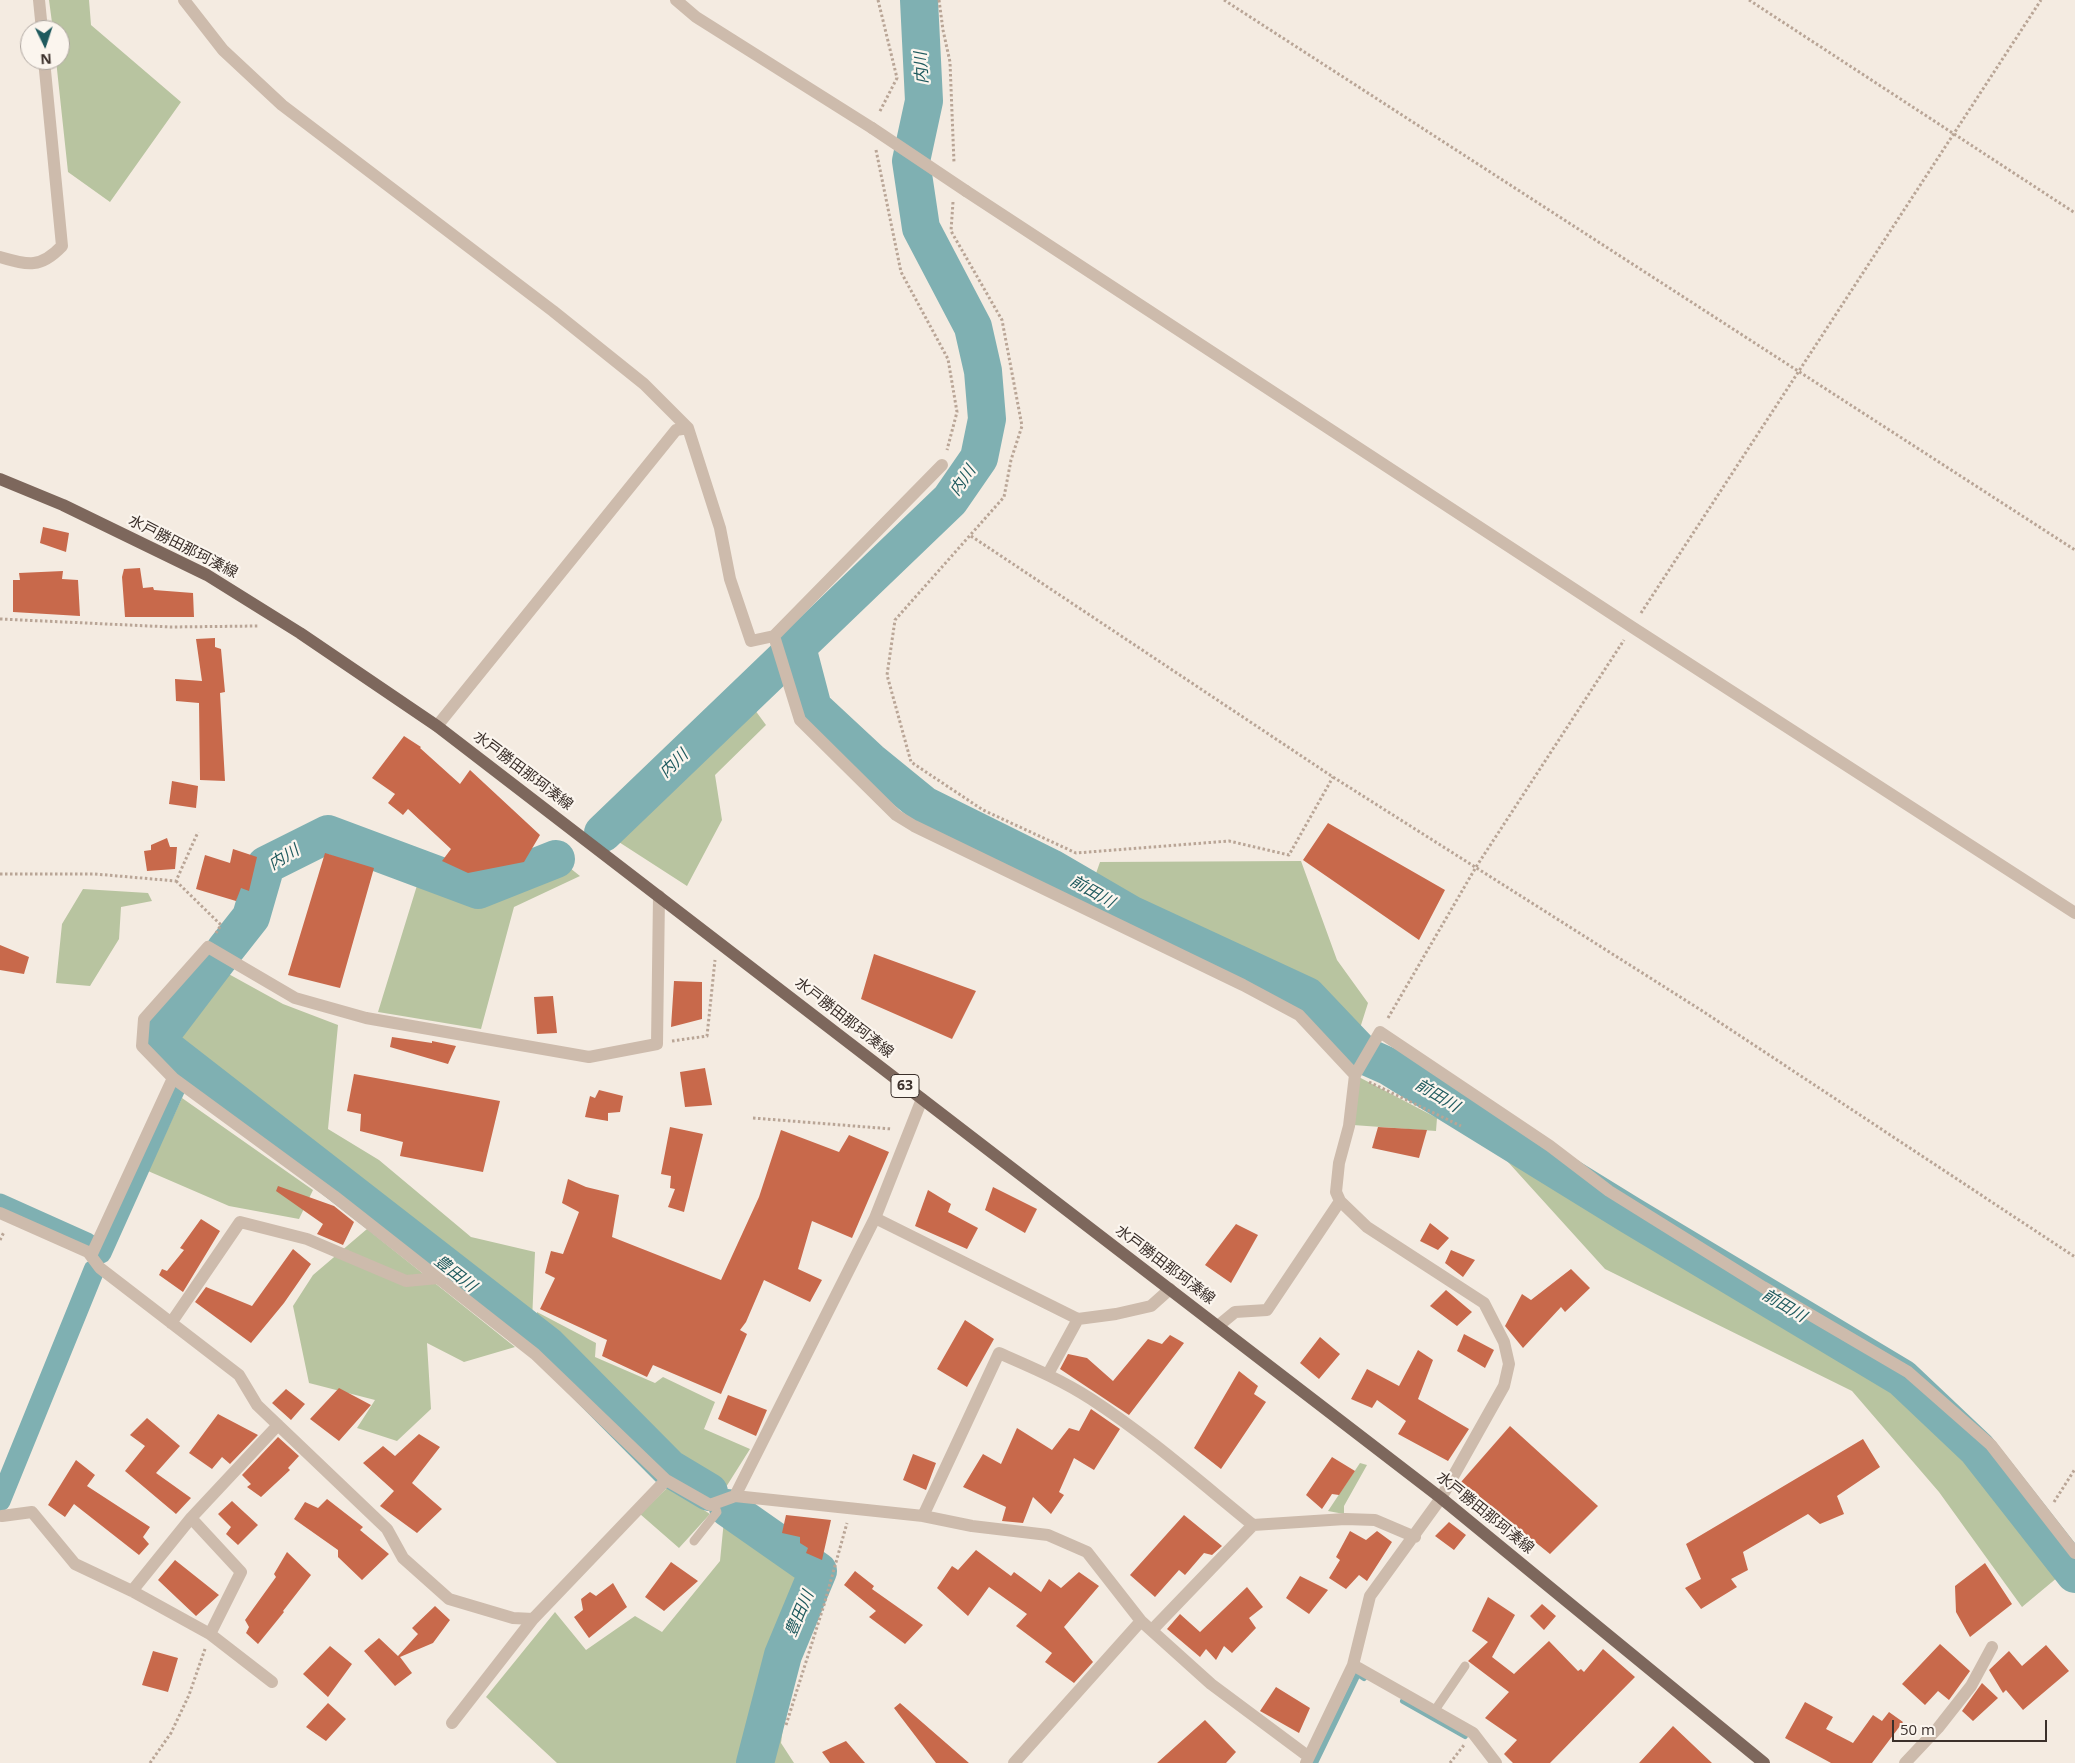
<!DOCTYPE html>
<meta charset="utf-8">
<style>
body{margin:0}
#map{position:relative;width:2075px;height:1763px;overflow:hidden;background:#f4ebe1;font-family:"Open Sans",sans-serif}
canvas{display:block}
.north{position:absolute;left:20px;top:20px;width:50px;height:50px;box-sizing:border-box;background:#fbf5ee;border:1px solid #aea6a0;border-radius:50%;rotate:176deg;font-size:14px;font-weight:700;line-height:20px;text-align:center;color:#3b302b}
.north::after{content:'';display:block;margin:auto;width:18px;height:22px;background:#1f5a5e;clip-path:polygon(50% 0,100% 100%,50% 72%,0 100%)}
.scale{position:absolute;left:1892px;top:1720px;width:155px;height:22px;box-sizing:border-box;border:2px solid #3b302b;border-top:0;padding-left:6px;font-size:15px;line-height:18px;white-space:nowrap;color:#3b302b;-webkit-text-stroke:4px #fbf5ee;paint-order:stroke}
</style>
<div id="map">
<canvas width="2075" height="1763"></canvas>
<div class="north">N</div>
<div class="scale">50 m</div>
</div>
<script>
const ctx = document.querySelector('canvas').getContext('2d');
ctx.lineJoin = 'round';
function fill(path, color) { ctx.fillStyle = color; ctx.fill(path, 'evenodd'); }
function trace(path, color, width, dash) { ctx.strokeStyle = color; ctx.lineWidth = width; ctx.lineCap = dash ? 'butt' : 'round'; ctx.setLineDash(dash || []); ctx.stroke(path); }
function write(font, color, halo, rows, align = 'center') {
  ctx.font = font + ' "Open Sans","Noto Sans JP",sans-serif'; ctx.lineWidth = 4.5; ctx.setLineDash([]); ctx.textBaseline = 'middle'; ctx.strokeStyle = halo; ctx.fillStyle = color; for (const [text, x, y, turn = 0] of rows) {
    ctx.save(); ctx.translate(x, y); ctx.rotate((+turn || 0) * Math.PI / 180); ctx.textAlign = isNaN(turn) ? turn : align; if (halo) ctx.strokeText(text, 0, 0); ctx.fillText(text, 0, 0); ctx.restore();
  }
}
const green = new Path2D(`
 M49,0H89L91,25L181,102L110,202L68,172L56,60H60V30H53Z
 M752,706L766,725L715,775L722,820L687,886L608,835Z
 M1301,861L1337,960L1368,1003L1355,1044L1312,989L1093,882L1100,862Z
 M565,864L580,876L514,907L481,1029L378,1012L419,879L480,896Z
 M83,889L148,893L152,901L121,907L119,939L90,986L56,983L62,924Z
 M225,972L283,1004L338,1025L328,1129L379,1160L471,1237L535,1252L532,1321L458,1267L172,1039Z
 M1355,1075L1437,1118L1436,1131L1353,1125Z
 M182,1098L313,1190L299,1219L229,1206L148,1171Z
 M1479,1130L1902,1378L2070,1567L2022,1607L1939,1492L1852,1391L1605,1269Z
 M367,1229L515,1347L464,1362L427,1343L431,1409L397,1441L357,1428L375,1400L309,1383L293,1306L313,1275Z
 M537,1312L596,1343L595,1357L655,1383L663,1377L715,1402L704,1429L750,1449L721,1495L673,1465L537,1325Z
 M1360,1463L1367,1465L1344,1506V1514L1328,1511Z
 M668,1487L710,1514L679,1548L640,1514Z
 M724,1520L803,1577L781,1743L794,1763H557L486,1697L555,1612L586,1650L635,1616L662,1632L720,1561Z`);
const stream = new Path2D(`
 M1403,1701L1465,1736
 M1315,1763L1358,1674L1364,1678`);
const canal = new Path2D(`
 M180,1078L186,1064
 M0,1204L87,1243
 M101,1253L176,1086
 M0,1501L94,1270`);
const river = new Path2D(`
 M797,647L813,708L870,761L924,805L1051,868L1130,914L1307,996L1363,1055L1390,1067L1630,1215L1902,1378L1977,1449L2075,1574
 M603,833L950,500L979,458L987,419L983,371L973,327L921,228L911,161L924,101L919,0
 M225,950L251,917L266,865L328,834L478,890L556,859
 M219,958L156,1041L547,1345L669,1468L709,1492
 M728,1508L818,1571L783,1655L755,1763`);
const building = new Path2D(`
 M43,527L69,533L66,552L40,543Z
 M140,568L143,588L153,587L154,590L193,593L194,617H125L122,577L124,569Z
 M63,571L62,579L78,580L80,616L13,612V580H20L19,573Z
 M215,638V647L221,649L225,692L220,693L225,781L200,780L199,703L176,701L175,679L202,681L196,639Z
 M404,736L421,747L420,748L460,784L470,770L540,835L524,862L468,873L442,861L451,849L408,809L403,815L388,803L395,794L372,778Z
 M172,781L198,786L196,808L169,804Z
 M1328,823L1445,890L1419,940L1303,860Z
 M167,838L170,847H177L175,869L147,871L144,851L151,850V845Z
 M233,849L257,857L249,891L241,888L236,901L196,889L205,855L230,863Z
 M325,853L374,868L340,988L288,975Z
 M0,945L29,957L24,974L0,970Z
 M874,954L976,991L952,1039L861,999Z
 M674,981L702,982V1019L671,1027Z
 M553,996L557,1033L537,1034L534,997Z
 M392,1037L432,1043V1041L456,1046L448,1064L390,1047Z
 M705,1068L712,1105L685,1107L680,1072Z
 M354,1074L500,1101L483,1172L400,1156L403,1142L360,1131L361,1114L347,1111Z
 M599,1090L623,1096L620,1112L608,1113V1121L585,1117L590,1096L595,1098Z
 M670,1127L703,1134L684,1212L668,1207L675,1189L670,1188L671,1176L661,1174Z
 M1378,1127L1427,1130L1419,1158L1372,1148Z
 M781,1130L839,1152L849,1135L889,1152L852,1238L812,1221L798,1269L822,1280L810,1302L764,1280L746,1322L740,1330L747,1334L721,1394L653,1365L647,1377L602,1356L607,1340L540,1309L555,1278L545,1273L551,1251L563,1254L579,1212L562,1203L568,1179L586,1187L619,1195L612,1237L721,1280L759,1197Z
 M278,1186L334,1206L354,1222L343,1245L317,1234L323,1224L276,1191Z
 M993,1187L1037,1209L1025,1233L985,1210Z
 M928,1190L951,1204L948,1212L978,1228L967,1249L915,1226Z
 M201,1219L220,1231L183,1292L159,1275L162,1269L167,1271L184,1250L180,1248Z
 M1430,1223L1449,1238L1438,1250L1420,1241Z
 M1236,1224L1258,1235L1231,1283L1205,1265Z
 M293,1249L311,1264L284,1303L251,1343L195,1302L206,1287L252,1306Z
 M1451,1250L1475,1260L1463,1277L1445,1263Z
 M1571,1269L1590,1288L1565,1312L1561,1307L1523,1348L1505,1326L1522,1294L1531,1300Z
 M1446,1290L1472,1312L1457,1326L1430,1306Z
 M965,1320L994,1339L967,1387L937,1369Z
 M1464,1334L1494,1350L1485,1368L1457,1351Z
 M1170,1335L1184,1343L1129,1415L1060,1369L1068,1354L1087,1358L1113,1381L1148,1339L1162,1344Z
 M1320,1337L1340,1354L1319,1379L1300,1363Z
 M1418,1350L1433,1360L1418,1399L1469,1429L1448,1461L1398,1434L1406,1421L1377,1400L1372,1408L1351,1399L1367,1369L1399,1386Z
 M1239,1371L1258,1386L1254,1394L1266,1402L1221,1469L1194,1448Z
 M339,1388L371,1405L339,1441L310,1419Z
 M286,1389L305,1404L291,1420L272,1403Z
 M728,1395L767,1410L756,1436L718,1419Z
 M1091,1409L1120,1429L1094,1470L1074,1458L1059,1492L1064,1495L1051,1514L1033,1497L1023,1523L1002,1521L1006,1507L963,1487L983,1454L1001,1464L1017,1428L1052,1450L1069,1428L1079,1431Z
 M218,1414L258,1435L230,1464L222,1457L212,1469L189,1453Z
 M147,1418L180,1446L156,1473L191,1498L176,1514L125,1471L145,1446L130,1435Z
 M1510,1426L1598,1506L1550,1554L1461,1482Z
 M419,1434L440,1447L412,1483L442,1509L417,1533L380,1506L394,1491L363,1463L383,1446L395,1456Z
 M278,1437L299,1456L288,1468L290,1470L261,1497L247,1487L251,1484L242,1475Z
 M1863,1439L1880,1467L1837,1496L1844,1514L1820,1524L1808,1514L1743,1552L1748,1570L1731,1579L1737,1587L1701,1609L1685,1588L1701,1579L1686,1544Z
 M913,1454L936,1463L926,1490L903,1480Z
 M1332,1457L1355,1471L1339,1495L1332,1494L1322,1509L1306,1495Z
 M76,1460L95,1475L87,1486L150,1527L143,1537L149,1544L139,1555L74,1504L65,1517L48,1505Z
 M327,1499L363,1527L360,1530L389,1554L362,1580L338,1557V1550L294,1519L305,1502L318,1508Z
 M232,1501L258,1525L238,1545L226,1534L231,1527L218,1514Z
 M786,1515L831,1520L822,1560L806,1553L808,1548L800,1543V1537L782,1533Z
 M1184,1515L1222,1546L1212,1555L1204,1553L1185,1575L1179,1570L1155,1597L1130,1575Z
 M1449,1522L1466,1535L1454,1550L1435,1536Z
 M1350,1531L1366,1540L1377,1531L1392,1542L1367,1581L1359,1575L1346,1589L1329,1578L1340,1560L1336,1557Z
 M976,1550L1011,1576L1014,1572L1041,1592L1049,1579L1061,1588L1079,1572L1099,1586L1064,1627L1093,1662L1074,1683L1045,1662L1052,1653L1016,1626L1027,1614L989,1587L968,1616L937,1588L952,1566L958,1570Z
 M287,1552L311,1575L283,1611L284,1612L258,1644L246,1633L249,1627L245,1620L276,1577L274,1574Z
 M175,1560L219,1595L196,1616L158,1580Z
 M671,1562L698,1581L664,1611L645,1597Z
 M1985,1563L2012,1604L1970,1637L1956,1612L1955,1586Z
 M855,1571L874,1586L872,1589L923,1625L905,1644L869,1617L876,1611L844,1585Z
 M1300,1576L1328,1590L1309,1614L1286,1598Z
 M613,1583L627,1607L589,1638L574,1617L583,1610L581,1599L590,1592L596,1596Z
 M1247,1587L1263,1607L1249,1618L1256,1628L1232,1653L1224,1646L1216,1660L1206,1649L1200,1657L1167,1629L1180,1614L1200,1632Z
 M1488,1597L1515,1615L1492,1657L1514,1674L1549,1641L1578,1671L1581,1669L1584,1672L1603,1649L1635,1677L1550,1763H1513L1504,1754L1517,1740L1485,1718L1509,1692L1468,1661L1488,1642L1472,1631Z
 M1542,1604L1556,1616L1544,1630L1530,1616Z
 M435,1606L450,1620L433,1643L400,1657L412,1673L395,1686L364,1651L379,1638L398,1656L418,1634L412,1628Z
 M1940,1644L1970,1671L1949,1700L1938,1691L1925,1705L1902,1684Z
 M2046,1645L2069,1671L2023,1710L2006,1690L2003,1693L1989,1670L2009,1651L2022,1666Z
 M330,1646L352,1664L328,1697L303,1674Z
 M153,1651L178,1658L168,1692L142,1685Z
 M1982,1683L1998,1698L1973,1721L1962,1711Z
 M1276,1687L1310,1708L1299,1733L1260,1711Z
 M1805,1702L1833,1717L1826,1729L1853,1743L1873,1715L1882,1721L1889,1712L1903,1722L1872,1763H1831L1785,1738Z
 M328,1703L346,1719L326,1741L306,1727Z
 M900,1703L969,1763H936L894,1708Z
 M1205,1720L1236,1752L1226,1763H1157Z
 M1673,1726L1712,1763H1639Z
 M846,1741L865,1763H830L822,1752Z`);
const path = new Path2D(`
 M878,0L897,78L879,113
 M939,0L943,30L950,62L954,163
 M1224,0L2075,550
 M1749,0L2075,213
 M876,150L901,272L948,359L957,412L947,450
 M953,202L951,231L1002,320L1022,426L1011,460L1004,497L895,620L887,675L911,762L983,810L1076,853L1229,841L1289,855L1333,777
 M971,536L1333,777L1704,1012L2075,1257
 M1641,613L2041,0
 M0,619L171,627L258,626
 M0,874H95L176,881L198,832
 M176,881L221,925L216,933
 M1388,1018L1476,867L1624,640
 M672,1041L707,1036L715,960
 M1369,1082L1461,1126
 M753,1118L892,1129
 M0,1240L4,1232
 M2054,1502L2075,1469
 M786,1725L824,1605L847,1523
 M150,1763L171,1733L189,1695L205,1649
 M1450,1763L1464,1745`);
const service = new Path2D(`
 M694,1541L717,1512L714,1504
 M1435,1710L1465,1666`);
const minor = new Path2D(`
 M39,0L42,30
 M184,0L223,50L282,105L553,311L644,384L688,428L720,528L730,579L751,641L774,636L800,720L896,815L914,826L1243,985L1299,1015L1355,1075
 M676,0L696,17L872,128
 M966,191L1632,627L2075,913
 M0,257C28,265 40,269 62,246L44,60
 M774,636L942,465
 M437,726L676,430L688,428
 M173,1078L142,1046L144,1019L208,947L295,998L366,1018L589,1057L657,1044L659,896
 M0,1213L88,1252L100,1268L239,1375L257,1405L387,1529L403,1558L449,1599L513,1618L533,1619L666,1480L710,1505L735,1496L923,1516L972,1526L1048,1535L1087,1552L1141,1621L1211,1684L1309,1757
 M875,1218L1078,1319L1116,1314L1151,1306L1170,1289
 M91,1256L173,1078L334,1196L535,1354L666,1480
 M171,1323L240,1222L307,1239L406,1281L438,1278
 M1218,1326L1235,1312L1267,1310L1340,1201
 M1048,1374L1078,1319
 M735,1496L875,1218L922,1099
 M2,1516L32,1512L75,1564L132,1591L210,1634L241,1572L191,1518
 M923,1516L999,1353C1031,1367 1062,1380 1091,1399C1148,1436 1200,1482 1253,1525L1345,1519L1375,1520L1415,1537
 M132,1591L191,1518L278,1425
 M1152,1630L1253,1525
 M210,1634L272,1682
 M1353,1665L1473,1733L1496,1763
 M452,1723L533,1619
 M1014,1763L1141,1621
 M1306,1763L1353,1665L1370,1596L1441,1498L1504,1386L1509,1364L1504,1342L1484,1303L1367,1227L1340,1201L1336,1192L1339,1163L1349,1126L1355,1075L1380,1032L1550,1146L1609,1191L1763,1287L1908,1372L1991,1445L2075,1553
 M1905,1763L1938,1728L1971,1686L1992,1647`);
const primary = new Path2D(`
 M0,479L63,505L207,575L300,633L437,726L1441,1498L1764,1763`);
const minorBridge = new Path2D(`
 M872,128L966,191`);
const shields = [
 [905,1086,28]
];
const shieldNames = [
 ["63",905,1086]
];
const streetNames = [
 ["水戸勝田那珂湊線",183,547,27],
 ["水戸勝田那珂湊線",523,771,37],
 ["水戸勝田那珂湊線",844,1018,38],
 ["水戸勝田那珂湊線",1165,1265,37],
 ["水戸勝田那珂湊線",1485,1513,39]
];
const waterNames = [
 ["内川",922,68,-93],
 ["内川",963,481,-55],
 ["内川",674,764,-44],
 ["内川",284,858,-32],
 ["前田川",1092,892,30],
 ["前田川",1437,1096,31],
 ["豊田川",455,1274,38],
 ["前田川",1784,1306,31],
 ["豊田川",800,1614,-67]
];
fill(green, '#b8c4a0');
trace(stream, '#7fb0b2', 6);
trace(canal, '#7fb0b2', 21);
trace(river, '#7fb0b2', 38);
fill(building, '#c8694b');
trace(path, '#b9a596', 3, [2.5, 2.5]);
trace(service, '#cdbbac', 9);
trace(minor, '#cdbbac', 12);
trace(primary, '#7d675c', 12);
trace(minorBridge, '#cdbbac', 12);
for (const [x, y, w] of shields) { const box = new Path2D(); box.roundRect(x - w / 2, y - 11.5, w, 23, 4); ctx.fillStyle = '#fbf5ee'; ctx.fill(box); trace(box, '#3b302b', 1); }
write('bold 14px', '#3b302b', null, shieldNames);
write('15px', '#3b302b', '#fbf5ee', streetNames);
write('italic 16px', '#1f5a5e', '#fbf5ee', waterNames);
</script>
